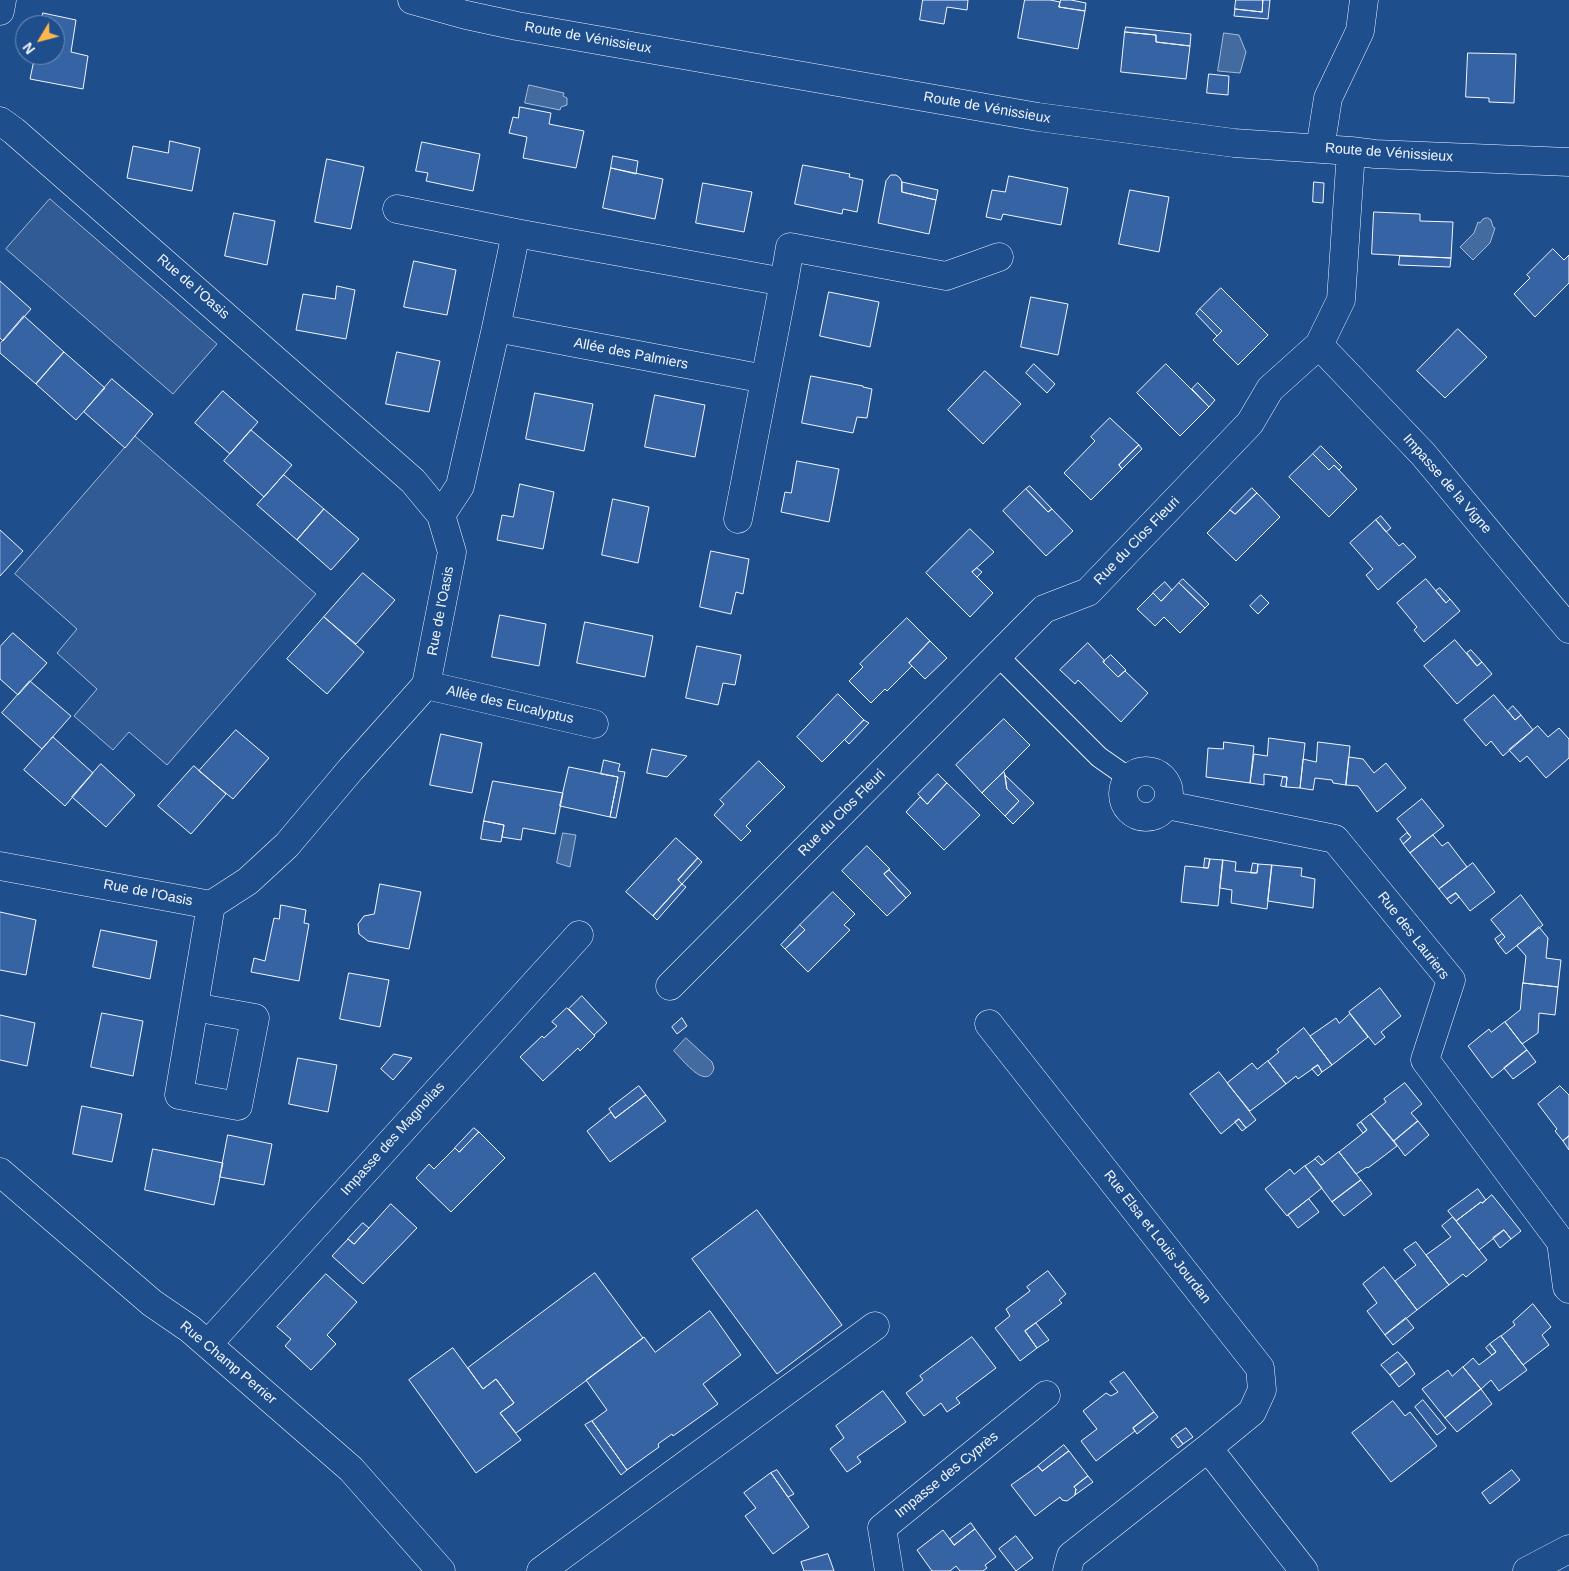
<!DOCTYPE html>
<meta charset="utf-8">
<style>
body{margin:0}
#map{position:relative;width:1569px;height:1571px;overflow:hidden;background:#1f4e8c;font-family:Helvetica,sans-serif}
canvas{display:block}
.north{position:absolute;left:15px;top:15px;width:50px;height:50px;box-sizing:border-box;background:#1f4e8c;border:1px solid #7391ba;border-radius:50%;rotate:233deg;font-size:14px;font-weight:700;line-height:20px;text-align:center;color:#f2f6ff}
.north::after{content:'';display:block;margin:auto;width:18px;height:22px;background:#ffb74d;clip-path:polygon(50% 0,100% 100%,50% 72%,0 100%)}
</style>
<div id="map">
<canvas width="1569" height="1571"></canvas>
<div class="north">N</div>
</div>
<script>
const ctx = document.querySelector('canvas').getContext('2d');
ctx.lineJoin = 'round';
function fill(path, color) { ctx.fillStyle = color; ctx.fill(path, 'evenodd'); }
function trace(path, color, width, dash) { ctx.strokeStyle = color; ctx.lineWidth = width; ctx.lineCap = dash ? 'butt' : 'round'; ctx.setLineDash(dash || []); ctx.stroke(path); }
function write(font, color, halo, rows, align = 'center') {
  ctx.font = font + ' Helvetica,sans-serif'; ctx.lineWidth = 4; ctx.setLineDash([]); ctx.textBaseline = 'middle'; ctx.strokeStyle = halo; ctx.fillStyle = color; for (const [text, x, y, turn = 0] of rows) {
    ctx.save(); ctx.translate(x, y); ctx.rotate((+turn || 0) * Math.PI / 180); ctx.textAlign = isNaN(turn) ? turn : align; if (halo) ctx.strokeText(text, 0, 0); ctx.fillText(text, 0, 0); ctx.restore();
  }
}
const built = new Path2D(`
 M50,199L217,344L173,394L6,249Z
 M135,436L316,594L167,765L129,732L113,750L74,716L97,689L57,653L77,629L15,574Z`);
const water = new Path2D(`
 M1224,33L1239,35L1246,52L1240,73L1218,71Z
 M529,85L564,93L563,96L567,98V105L561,107L560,110L525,103Z
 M1488,218L1491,220L1493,227L1495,228L1490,243L1473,260L1460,247L1474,233L1478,222L1480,223L1483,219Z
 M563,833L576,835L570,867L557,863Z
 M686,1038L712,1062L714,1068C707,1092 683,1060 674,1051Z`);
const building = new Path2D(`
 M923,0H968L967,10L947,7L944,24L920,20Z
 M1025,0H1050L1060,2L1059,7L1085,11L1078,49L1018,38Z
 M1061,0H1071L1086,3L1085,11L1059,7Z
 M1236,0H1263L1262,12L1235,9Z
 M1263,0H1270L1268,19L1234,16L1235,9L1262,12Z
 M43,13L76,20L71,52L88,56L83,89L30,79L35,55H55V25H41Z
 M1126,27L1191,34L1190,46L1156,42V35L1125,32Z
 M1125,32L1156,35V42L1190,46L1186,79L1121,72Z
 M1468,53L1516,54L1514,103L1489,102V98L1466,97Z
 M1209,74L1229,76L1228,95L1207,93Z
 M520,107L551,113L549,124L584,131L576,168L523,158L527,137L509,133L513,117L518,118Z
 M170,141L200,148L192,191L127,178L133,146L168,153Z
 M422,142L480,154L473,191L426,181L428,173L416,171Z
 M613,156L638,161L636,174L611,168Z
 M327,159L364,167L351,229L315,222Z
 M803,165L850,174L849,177L863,180L857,212L843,209L842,214L795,204Z
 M611,168L663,179L655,219L603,208Z
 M891,175H896L900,178L902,182V192L936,200L929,234L878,223L886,181Z
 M1009,176L1068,188L1061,225L1003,214L1001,220L986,217L992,190L1005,192Z
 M902,182L938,190L936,200L902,192Z
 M1314,182L1324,183L1323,203L1313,202Z
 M703,183L752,192L744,232L696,223Z
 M1130,190L1169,197L1159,252L1119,244Z
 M1374,212L1420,214V221L1453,222L1451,258L1372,254Z
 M234,213L275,221L267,265L225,256Z
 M1553,249L1564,260L1569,255V283L1535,317L1514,294L1530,278L1527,275Z
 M1400,256L1451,258L1450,267L1399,265Z
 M414,261L456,270L447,315L404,307Z
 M0,281L31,309L3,341L0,338Z
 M337,286L355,290L346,339L296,330L303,294L335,299Z
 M1221,288L1268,335L1238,365L1213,340L1222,331L1200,309Z
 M829,292L879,302L870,347L820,336Z
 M1031,297L1068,304L1058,355L1021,347Z
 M1200,309L1222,331L1217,336L1196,314Z
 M24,316L64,352L36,384L0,353V344Z
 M1458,329L1487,357L1445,398L1417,371Z
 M64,352L105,388L76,420L36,384Z
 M397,352L440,361L429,412L386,404Z
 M1034,364L1055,384L1047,393L1026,373Z
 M1166,364L1209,407L1180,436L1137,393Z
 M985,371L1021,404L983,444L948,410Z
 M811,376L863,386V387L872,389L867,418L857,417L853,433L802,423Z
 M112,379L153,414L125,448L84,412Z
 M1198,383L1215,400L1209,407L1192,389Z
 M223,391L258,422L230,454L195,423Z
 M535,393L593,404L584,451L526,439Z
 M655,395L705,405L695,457L645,447Z
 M1110,418L1139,445L1119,465L1122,469L1091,500L1064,473L1095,441L1091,437Z
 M251,430L292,465L264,497L224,461Z
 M1139,445L1142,449L1122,469L1119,465Z
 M1321,446L1342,467L1339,470L1334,465L1329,470L1313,454Z
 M1313,454L1329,470L1334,465L1357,489L1329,517L1289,477Z
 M797,461L839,469L829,522L781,512L785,492L791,493Z
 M284,475L324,509L297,540L257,505Z
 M520,484L554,492L543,549L497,540L502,515L513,517Z
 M1030,486L1052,509L1048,512L1026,489Z
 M1252,488L1257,493L1235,514L1230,510Z
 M1026,489L1048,512L1052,509L1073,531L1046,556L1003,511Z
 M1257,493L1280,517L1236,561L1207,533L1230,510L1235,514Z
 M613,499L649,507L638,563L602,555Z
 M324,509L359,539L331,570L297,540Z
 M1381,516L1391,528L1386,532L1376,520Z
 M1376,520L1399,546L1403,543L1416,557L1378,590L1366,575L1373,569L1350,543Z
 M970,529L994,552L972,572L993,593L970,617L926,573Z
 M0,530L23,551L0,576Z
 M711,551L749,559L743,594L736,592L731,614L700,607Z
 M977,568L982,572L977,577L972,572Z
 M363,573L395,600L356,644L324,617Z
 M1183,579L1209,604L1205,608L1179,583Z
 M1426,579L1446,603L1450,599L1460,611L1424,642L1414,630L1417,627L1397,603Z
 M1165,582L1172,590L1161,601L1153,593Z
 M1179,583L1205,608L1180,633L1164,617L1155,626L1137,609L1153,593L1161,601Z
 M1440,588L1450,599L1446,603L1436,591Z
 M1261,595L1269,603L1258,614L1250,606Z
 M500,615L546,624L539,666L492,657Z
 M324,617L364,652L327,694L287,659Z
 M907,618L930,641L909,663L912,666L887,691L885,689L871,703L849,681L863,667L860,664Z
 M585,622L653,636L645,677L577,663Z
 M13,633L47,663L18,695L0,679V647Z
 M1455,640L1477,666L1482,662L1492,674L1457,704L1424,666Z
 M930,641L947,658L925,679L909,663Z
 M1088,643L1105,661L1103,662L1118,677L1125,671L1148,693L1121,722L1078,680L1075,684L1060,670Z
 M697,646L741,655L735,685L723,683L718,705L686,698Z
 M1471,650L1482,662L1477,666L1467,653Z
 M1111,655L1126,670L1118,677L1103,662Z
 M30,681L71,716L42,749L2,713Z
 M838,694L864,720L822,762L797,737Z
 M1494,695L1515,720L1521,715L1533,730L1503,756L1491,741L1486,746L1464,720Z
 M1513,706L1521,715L1515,720L1508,711Z
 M1004,719L1030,745L982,793L956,765Z
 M864,720L869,723L849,744L845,740Z
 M1538,726L1548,737L1559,728L1569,739V758L1546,778L1527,756L1520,762L1509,750Z
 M236,730L269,758L233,799L199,771Z
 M441,734L482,743L472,793L430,785Z
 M53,737L93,773L65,806L24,770Z
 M1269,738L1305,743L1300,788L1286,787L1287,777L1264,774V785L1250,783L1254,754L1267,756Z
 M1224,742L1254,746L1250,783L1206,777L1208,748L1223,749Z
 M1318,742L1350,746L1346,785L1333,783L1332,780L1315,778L1313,790L1300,788L1303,759L1316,762Z
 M652,749L687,756L667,777L647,773Z
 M1349,757L1363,759L1374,773L1386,763L1406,788L1377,812L1358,786L1346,785Z
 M604,760L620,764L618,771L625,772L616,818L610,817L618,777L601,774Z
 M759,761L785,787L746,826L751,831L741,841L714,815L724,804L720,800Z
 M101,764L135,795L106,827L72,797Z
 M194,766L226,794L191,834L158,806Z
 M569,767L618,777L610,817L560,806Z
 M1004,772L1005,775L1007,789L1019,801L1005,816L982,793Z
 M938,774L947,783L927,804L918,794Z
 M1005,775L1034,803L1013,824L1005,816L1019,801L1007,789Z
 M1283,777H1287L1286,787L1281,786Z
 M493,781L563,793L555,834L523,828L521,840L502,837L504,825L484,821Z
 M947,783L980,815L944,850L906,812L920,797L927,804Z
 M1422,799L1444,826L1410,853L1403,844L1411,837L1397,819Z
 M484,821L504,825L501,842L481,839Z
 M1407,833L1411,837L1403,844L1400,839Z
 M1433,835L1442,846L1448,842L1467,867L1439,889L1410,853Z
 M676,838L698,858L678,880L682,884L653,916L626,892Z
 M867,846L890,869L884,874L906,898L887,916L842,871Z
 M698,858L702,862L682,884L678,880Z
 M1205,858L1210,859L1208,868H1204Z
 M1210,859L1223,860L1218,906L1181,902L1185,866L1208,868Z
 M1223,860L1236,862L1235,871L1257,873L1258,864L1272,865L1267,909L1231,903L1232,890L1220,888Z
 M1253,863L1258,864L1257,873H1251Z
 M1473,863L1495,892L1470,911L1456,893L1447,899L1439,889Z
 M1272,865L1302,868L1301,876L1315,879L1313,908L1268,901Z
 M889,870L911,893L906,898L884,874Z
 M380,884L421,892L409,949L368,941L359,934L358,924L364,916L374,914Z
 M682,884L686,887L657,920L653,916Z
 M833,892L855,914L844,925L850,930L808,972L785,949L805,930L800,925Z
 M1456,893L1459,897L1451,904L1447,899Z
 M1521,895L1543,925L1506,954L1498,944L1505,937L1491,920Z
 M281,905L306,910L304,923L309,924L299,981L251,972L254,958L265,961L274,918L279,919Z
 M0,912L36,920L26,975L0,970Z
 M800,925L805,930L785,949L781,945Z
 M1539,927L1548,938L1546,958L1561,960L1558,987L1523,983L1526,956L1517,946Z
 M101,930L157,941L150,979L93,967Z
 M1502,934L1505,937L1498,944L1495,939Z
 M349,973L389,980L380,1027L340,1019Z
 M1523,983L1558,987L1555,1015L1539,1013L1538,1033L1522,1044L1505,1022L1520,1010Z
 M1380,988L1401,1016L1381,1032L1385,1037L1375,1045L1349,1012Z
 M582,996L607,1023L594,1035L569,1009Z
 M567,1008L595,1036L580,1051L578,1048L543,1081L520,1057L542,1036L544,1038L557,1026L552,1022Z
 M102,1013L143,1021L133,1076L91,1067Z
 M1350,1014L1368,1037L1332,1065L1310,1036L1336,1018L1339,1023Z
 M0,1015L35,1023L27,1066L0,1060Z
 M682,1018L687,1026L677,1034L672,1027Z
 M1505,1022L1527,1050L1492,1078L1468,1046L1489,1029L1491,1032Z
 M1304,1028L1332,1065L1322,1072L1318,1065L1298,1079L1296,1076L1286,1084L1268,1061L1279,1052L1277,1050Z
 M1527,1050L1536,1062L1513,1079L1504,1068Z
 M394,1054L412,1058L393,1080L381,1069Z
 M298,1058L337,1065L328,1112L289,1104Z
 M1268,1061L1286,1084L1250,1111L1227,1083L1252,1063L1257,1069Z
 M1318,1065L1322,1072L1318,1076L1312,1069Z
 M1219,1072L1256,1120L1246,1128L1239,1119L1221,1134L1190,1094Z
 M1405,1083L1422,1104L1411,1113L1418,1121L1394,1141L1371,1114L1386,1102L1384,1099Z
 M639,1086L646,1095L615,1118L609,1109Z
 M1560,1086L1569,1095V1136L1563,1141L1555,1131L1557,1129L1538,1104Z
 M646,1095L666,1121L610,1162L587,1131L611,1112L615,1118Z
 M82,1106L122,1114L112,1162L73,1154Z
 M1371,1114L1397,1146L1368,1168L1367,1167L1356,1174L1339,1152L1367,1130L1361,1122Z
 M1239,1119L1246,1128L1242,1131L1235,1122Z
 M1418,1121L1429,1135L1405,1156L1394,1141Z
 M1361,1122L1367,1130L1363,1133L1357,1125Z
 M474,1128L479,1132L459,1152L455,1148Z
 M479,1132L505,1158L451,1212L416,1178L429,1164L434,1169L455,1148L459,1152Z
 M228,1135L272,1144L264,1185L220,1177Z
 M1569,1136V1150L1563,1141Z
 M153,1149L223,1163L214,1205L145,1190Z
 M1339,1152L1361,1180L1332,1202L1305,1166L1315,1159L1321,1165Z
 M1319,1156L1325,1163L1321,1165L1315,1159Z
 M1305,1166L1322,1188L1287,1216L1265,1189L1290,1169L1294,1174Z
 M1361,1180L1372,1194L1344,1216L1332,1202Z
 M1478,1189L1486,1200L1482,1203L1481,1202L1456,1221L1448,1211Z
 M1492,1195L1521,1231L1511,1239L1504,1230L1479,1250L1456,1221L1481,1202L1482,1203Z
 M1309,1199L1319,1212L1298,1228L1288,1215Z
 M391,1204L417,1228L363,1284L332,1256L348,1239L354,1244Z
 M757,1210L842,1325L777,1374L692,1259Z
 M1453,1217L1487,1260L1466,1277L1463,1274L1449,1285L1426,1255L1451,1237L1442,1226Z
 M363,1223L369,1228L354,1244L348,1239Z
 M1504,1230L1511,1239L1500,1248L1493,1238Z
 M1416,1242L1449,1285L1417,1310L1395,1281L1416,1265L1404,1250Z
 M1384,1267L1417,1310L1385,1335L1367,1311L1377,1303L1363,1284Z
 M1048,1271L1066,1294L1059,1300L1062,1303L1025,1331L1037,1348L1020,1361L995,1328L1010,1316L1006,1309L1030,1291L1027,1287Z
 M595,1273L643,1338L516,1433L500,1413L514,1403L496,1379L483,1389L468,1368Z
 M326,1274L357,1302L327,1335L336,1344L311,1370L285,1346L291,1339L277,1327Z
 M1533,1304L1551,1327L1542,1335L1549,1345L1523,1365L1501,1336L1515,1325L1513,1322Z
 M710,1311L741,1355L703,1384L718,1404L673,1436L672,1434L658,1444L659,1447L627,1470L592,1421L607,1410L586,1380L644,1337L655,1352Z
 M1406,1318L1414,1328L1393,1345L1385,1335Z
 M1036,1323L1049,1340L1037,1348L1025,1331Z
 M1501,1336L1527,1370L1499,1391L1491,1380L1481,1389L1463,1367L1473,1358L1479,1365L1496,1352L1490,1344Z
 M972,1337L996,1368L956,1398L960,1403L947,1412L941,1403L924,1416L906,1393L923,1380L920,1376Z
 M1490,1344L1496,1352L1492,1355L1486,1348Z
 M453,1348L483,1389L496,1379L514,1403L500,1413L521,1440L476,1473L409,1380Z
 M1398,1352L1407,1362L1390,1375L1381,1365Z
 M1407,1362L1415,1374L1399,1387L1390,1375Z
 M1463,1367L1481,1389L1445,1418L1422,1389L1448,1370L1452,1376Z
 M1124,1372L1154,1412L1133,1428L1135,1431L1096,1461L1081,1441L1097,1429L1083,1411L1106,1393L1111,1396L1118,1392L1110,1382Z
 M1481,1389L1492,1404L1457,1432L1445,1418Z
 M883,1391L906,1422L857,1457L861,1462L847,1472L830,1449L844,1438L836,1426Z
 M1423,1400L1446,1428L1437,1435L1415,1407Z
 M1393,1401L1405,1416L1410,1412L1437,1446L1391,1482L1352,1433Z
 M1154,1412L1158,1417L1137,1434L1133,1428Z
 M592,1421L627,1470L621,1475L585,1425Z
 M1186,1428L1193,1437L1183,1444L1176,1435Z
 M1176,1435L1183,1444L1178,1448L1171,1439Z
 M1064,1445L1069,1451L1042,1471L1038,1466Z
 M1069,1451L1088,1476L1074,1487L1076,1489L1075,1495L1067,1501L1062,1500L1060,1497L1035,1516L1011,1485L1038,1466L1042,1471Z
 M777,1470L794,1494L788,1497L771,1473Z
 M1512,1470L1520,1480L1490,1504L1482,1493Z
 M771,1473L809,1527L773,1554L745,1516L756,1508L744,1493Z
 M1088,1476L1093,1482L1075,1495L1076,1489L1074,1487Z
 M971,1523L975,1529L954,1545L950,1539Z
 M975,1529L996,1557L985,1565L987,1568L983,1571H960L956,1566L950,1571H932L917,1550L943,1530L954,1545Z
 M1016,1536L1033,1558L1016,1571L999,1549Z
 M828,1554L834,1571H804L801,1562Z`);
const pedestrian = new Path2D(`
 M998,656L1099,757L1129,778`);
const minor = new Path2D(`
 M412,0L466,15L517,26L1038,117L1234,143L1351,151L1375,154L1569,162
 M0,11L2,0
 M0,121L14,131L413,481L441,515L452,552L426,685L351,769L287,845L248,881L211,905L0,866
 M1320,149L1328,98L1360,31L1364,0
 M397,209L516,233
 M784,282L790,247L946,276L999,257
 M496,328L765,379
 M1319,345L1423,454L1569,629
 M441,515L460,486L496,328L516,233L784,282L738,519
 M426,685L594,724
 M1123 794a23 23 0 1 1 46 0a23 23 0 1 1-46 0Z
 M1167,805L1335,839L1451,980L1425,1060L1561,1242L1567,1287L1569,1289
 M670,986L1044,609L1088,592L1250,423L1270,389L1319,345L1341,300L1351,151
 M194,1007L255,1018L238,1106L179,1095L211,905
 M989,1024L1260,1368L1262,1390L1252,1412L1208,1448L1071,1556L1067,1571
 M0,1172L152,1303L190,1329L351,1469L441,1571
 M208,1344L579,935
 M1208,1448L1304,1571
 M541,1571L875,1326
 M889,1571L882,1528L1046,1395`);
const primary = new Path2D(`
 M1527,1571L1569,1549`);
const streetNames = [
 ["Route de Vénissieux",588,38,10],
 ["Route de Vénissieux",987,108,10],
 ["Route de Vénissieux",1389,153,4],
 ["Rue de l'Oasis",193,287,41],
 ["Allée des Palmiers",631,354,11],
 ["Impasse de la Vigne",1447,484,49],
 ["Rue du Clos Fleuri",1137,541,-46],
 ["Rue de l'Oasis",441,611,-79],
 ["Allée des Eucalyptus",510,705,13],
 ["Rue du Clos Fleuri",842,813,-45],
 ["Rue de l'Oasis",148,893,11],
 ["Rue des Lauriers",1413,936,52],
 ["Impasse des Magnolias",393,1139,-48],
 ["Rue Elsa et Louis Jourdan",1157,1237,52],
 ["Rue Champ Perrier",228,1363,40],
 ["Impasse des Cyprès",947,1475,-39]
];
fill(built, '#305b95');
trace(built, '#a8bbd7', 1);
fill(water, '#446ba0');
trace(water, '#a8bbd7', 1);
fill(building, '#3563a3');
trace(building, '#f2f6ff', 1);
trace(pedestrian, '#f2f6ff', 22);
trace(minor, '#f2f6ff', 29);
trace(primary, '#f2f6ff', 29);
trace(pedestrian, '#1f4e8c', 20);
trace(minor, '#1f4e8c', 28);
trace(primary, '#1f4e8c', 28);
write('14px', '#f2f6ff', '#1f4e8c', streetNames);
</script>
